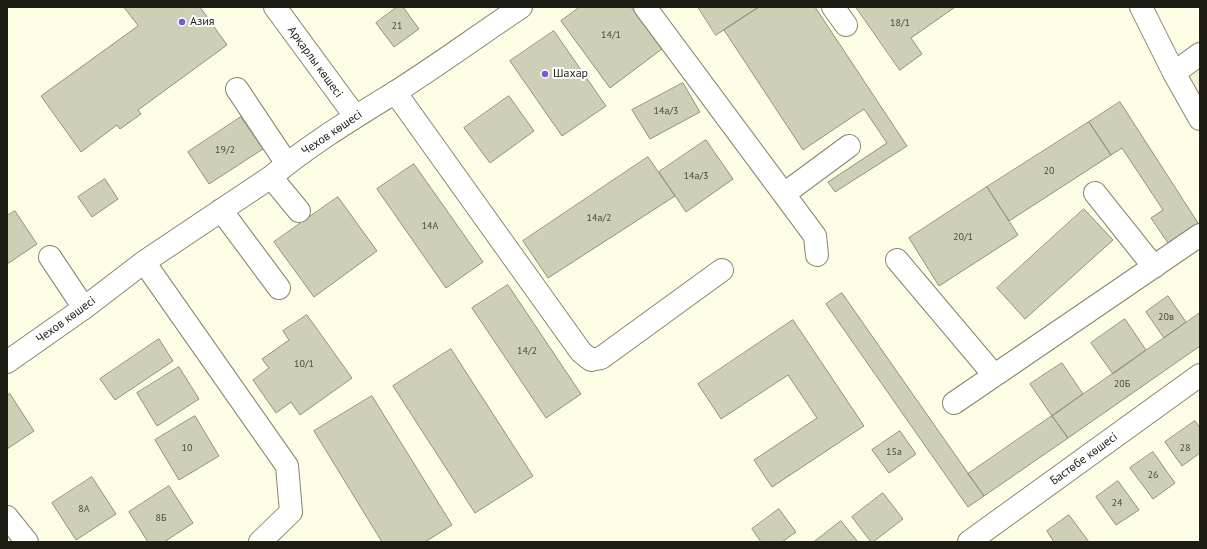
<!DOCTYPE html>
<meta charset="utf-8">
<style>
body{margin:0}
#map{position:relative;width:1207px;height:549px;overflow:hidden;background:#fefce4;font-family:"PT Sans",sans-serif}
canvas{display:block}
.frame{position:absolute;inset:0;border:8px solid #1d1d14;pointer-events:none}
</style>
<div id="map">
<canvas width="1207" height="549"></canvas>
<div class="frame"></div>
</div>
<script>
const ctx = document.querySelector('canvas').getContext('2d');
ctx.lineJoin = 'round';
function fill(path, color) { ctx.fillStyle = color; ctx.fill(path, 'evenodd'); }
function trace(path, color, width, dash) { ctx.strokeStyle = color; ctx.lineWidth = width; ctx.lineCap = dash ? 'butt' : 'round'; ctx.setLineDash(dash || []); ctx.stroke(path); }
function write(font, color, halo, rows, align = 'center') {
  ctx.font = font + ' "PT Sans",sans-serif'; ctx.lineWidth = 4; ctx.setLineDash([]); ctx.textBaseline = 'middle'; ctx.strokeStyle = halo; ctx.fillStyle = color; for (const [text, x, y, turn = 0] of rows) {
    ctx.save(); ctx.translate(x, y); ctx.rotate((+turn || 0) * Math.PI / 180); ctx.textAlign = isNaN(turn) ? turn : align; if (halo) ctx.strokeText(text, 0, 0); ctx.fillText(text, 0, 0); ctx.restore();
  }
}
const built = new Path2D(`
 M1200,38V104L1168,60Z`);
const building = new Path2D(`
 M124,7H200L227,45L138,110L141,114L120,129L117,125L81,152L41,96L138,26Z
 M397,7H403L419,29L394,47L376,23Z
 M580,7H631L662,49L610,88L561,21Z
 M698,7H759L716,35Z
 M759,7H815L907,146L835,192L828,182L887,143L864,109L803,150L724,30Z
 M856,7H955L911,38L922,54L900,70Z
 M554,31L606,106L562,136L510,61Z
 M683,83L700,112L650,139L632,110Z
 M509,96L534,131L490,163L464,128Z
 M1120,102L1200,226L1170,246L1151,218L1163,210L1122,148L1111,155L1089,122Z
 M241,117L263,149L209,184L188,152Z
 M1089,122L1111,155L1009,221L987,187Z
 M706,140L733,179L686,212L659,172Z
 M648,157L675,196L548,278L523,241Z
 M414,164L483,262L446,288L377,189Z
 M105,179L118,199L92,217L78,197Z
 M987,187L1018,235L939,286L909,238Z
 M338,197L377,251L314,297L274,242Z
 M1084,209L1113,240L1025,319L997,288Z
 M15,211L37,244L7,264V216Z
 M508,285L581,394L546,418L472,308Z
 M842,293L984,496L968,507L826,304Z
 M1168,296L1186,322L1164,338L1146,312Z
 M1200,313V346L1068,438L1052,416Z
 M307,315L352,378L300,415L291,402L276,413L253,380L269,368L262,359L289,340L283,331Z
 M1125,319L1146,350L1113,374L1091,343Z
 M793,320L864,426L772,487L754,460L817,418L788,375L721,419L698,384Z
 M159,339L173,361L115,400L100,379Z
 M451,349L533,476L475,513L393,386Z
 M1062,363L1083,394L1052,416L1030,384Z
 M179,367L199,399L157,426L137,393Z
 M10,394L34,431L7,449V395Z
 M372,396L452,525L425,542H382L314,431Z
 M195,416L219,456L179,480L155,440Z
 M1052,416L1068,438L984,496L968,474Z
 M1195,421L1200,428V453L1182,466L1165,442Z
 M900,431L916,454L889,473L872,450Z
 M1153,452L1175,483L1153,499L1130,468Z
 M92,477L116,514L76,540L52,503Z
 M1118,481L1139,510L1116,525L1096,497Z
 M169,486L193,523L164,542H148L129,512Z
 M883,493L903,519L873,542H871L852,517Z
 M779,509L796,532L782,542H761L752,529Z
 M1069,515L1089,542H1054L1047,531Z
 M841,521L858,542H814Z`);
const minor = new Path2D(`
 M275,7L355,116
 M645,7L815,236L817,255
 M833,7L846,25
 M1141,7L1174,73L1200,119
 M1174,73L1200,54
 M237,89L287,164
 M395,92L581,352L591,360L601,358L722,270
 M271,177L299,211
 M1095,193L1154,267
 M784,194L849,146
 M221,210L279,288
 M50,257L84,308
 M897,260L994,375
 M144,262L287,466L291,512L260,542
 M7,362L84,308L144,262L271,177C309,145 352,119 394,93C437,66 479,35 521,7
 M954,403L1200,235
 M7,517L27,542
 M969,542L1200,375`);
const markers = [
 [182,22,4,"#7f59d3"],
 [545,74,4,"#7f59d3"]
];
const numberNames = [
 ["18/1",900,23],
 ["21",397,26],
 ["14/1",611,35],
 ["14а/3",666,111],
 ["19/2",225,150],
 ["20",1049,171],
 ["14а/3",696,176],
 ["14а/2",599,218],
 ["14А",430,226],
 ["20/1",963,237],
 ["20в",1166,317],
 ["14/2",527,351],
 ["10/1",304,364],
 ["20Б",1122,384],
 ["10",187,448],
 ["28",1185,448],
 ["15а",894,452],
 ["26",1153,475],
 ["24",1117,503],
 ["8А",84,509],
 ["8Б",161,518]
];
const poiNames = [
 ["Азия",190,22],
 ["Шахар",553,74]
];
const streetNames = [
 ["Арқарлы көшесі",315,62,54],
 ["Чехов көшесі",332,133,-34],
 ["Чехов көшесі",66,320,-36],
 ["Бастөбе көшесі",1084,459,-36]
];
fill(built, '#f3f1d1');
fill(building, '#cfceb7');
trace(building, '#91907a', 1);
trace(minor, '#86856f', 24);
trace(minor, '#fff', 22);
for (const [x, y, r, color] of markers) { const dot = new Path2D(); dot.arc(x, y, r, 0, 2 * Math.PI); ctx.fillStyle = color; ctx.fill(dot); trace(dot, '#fff', 1.5); }
write('10px', '#4a493d', null, numberNames);
write('12px', '#1d1d14', '#fff', poiNames, 'left');
write('12px', '#1d1d14', '#fff', streetNames);
</script>
